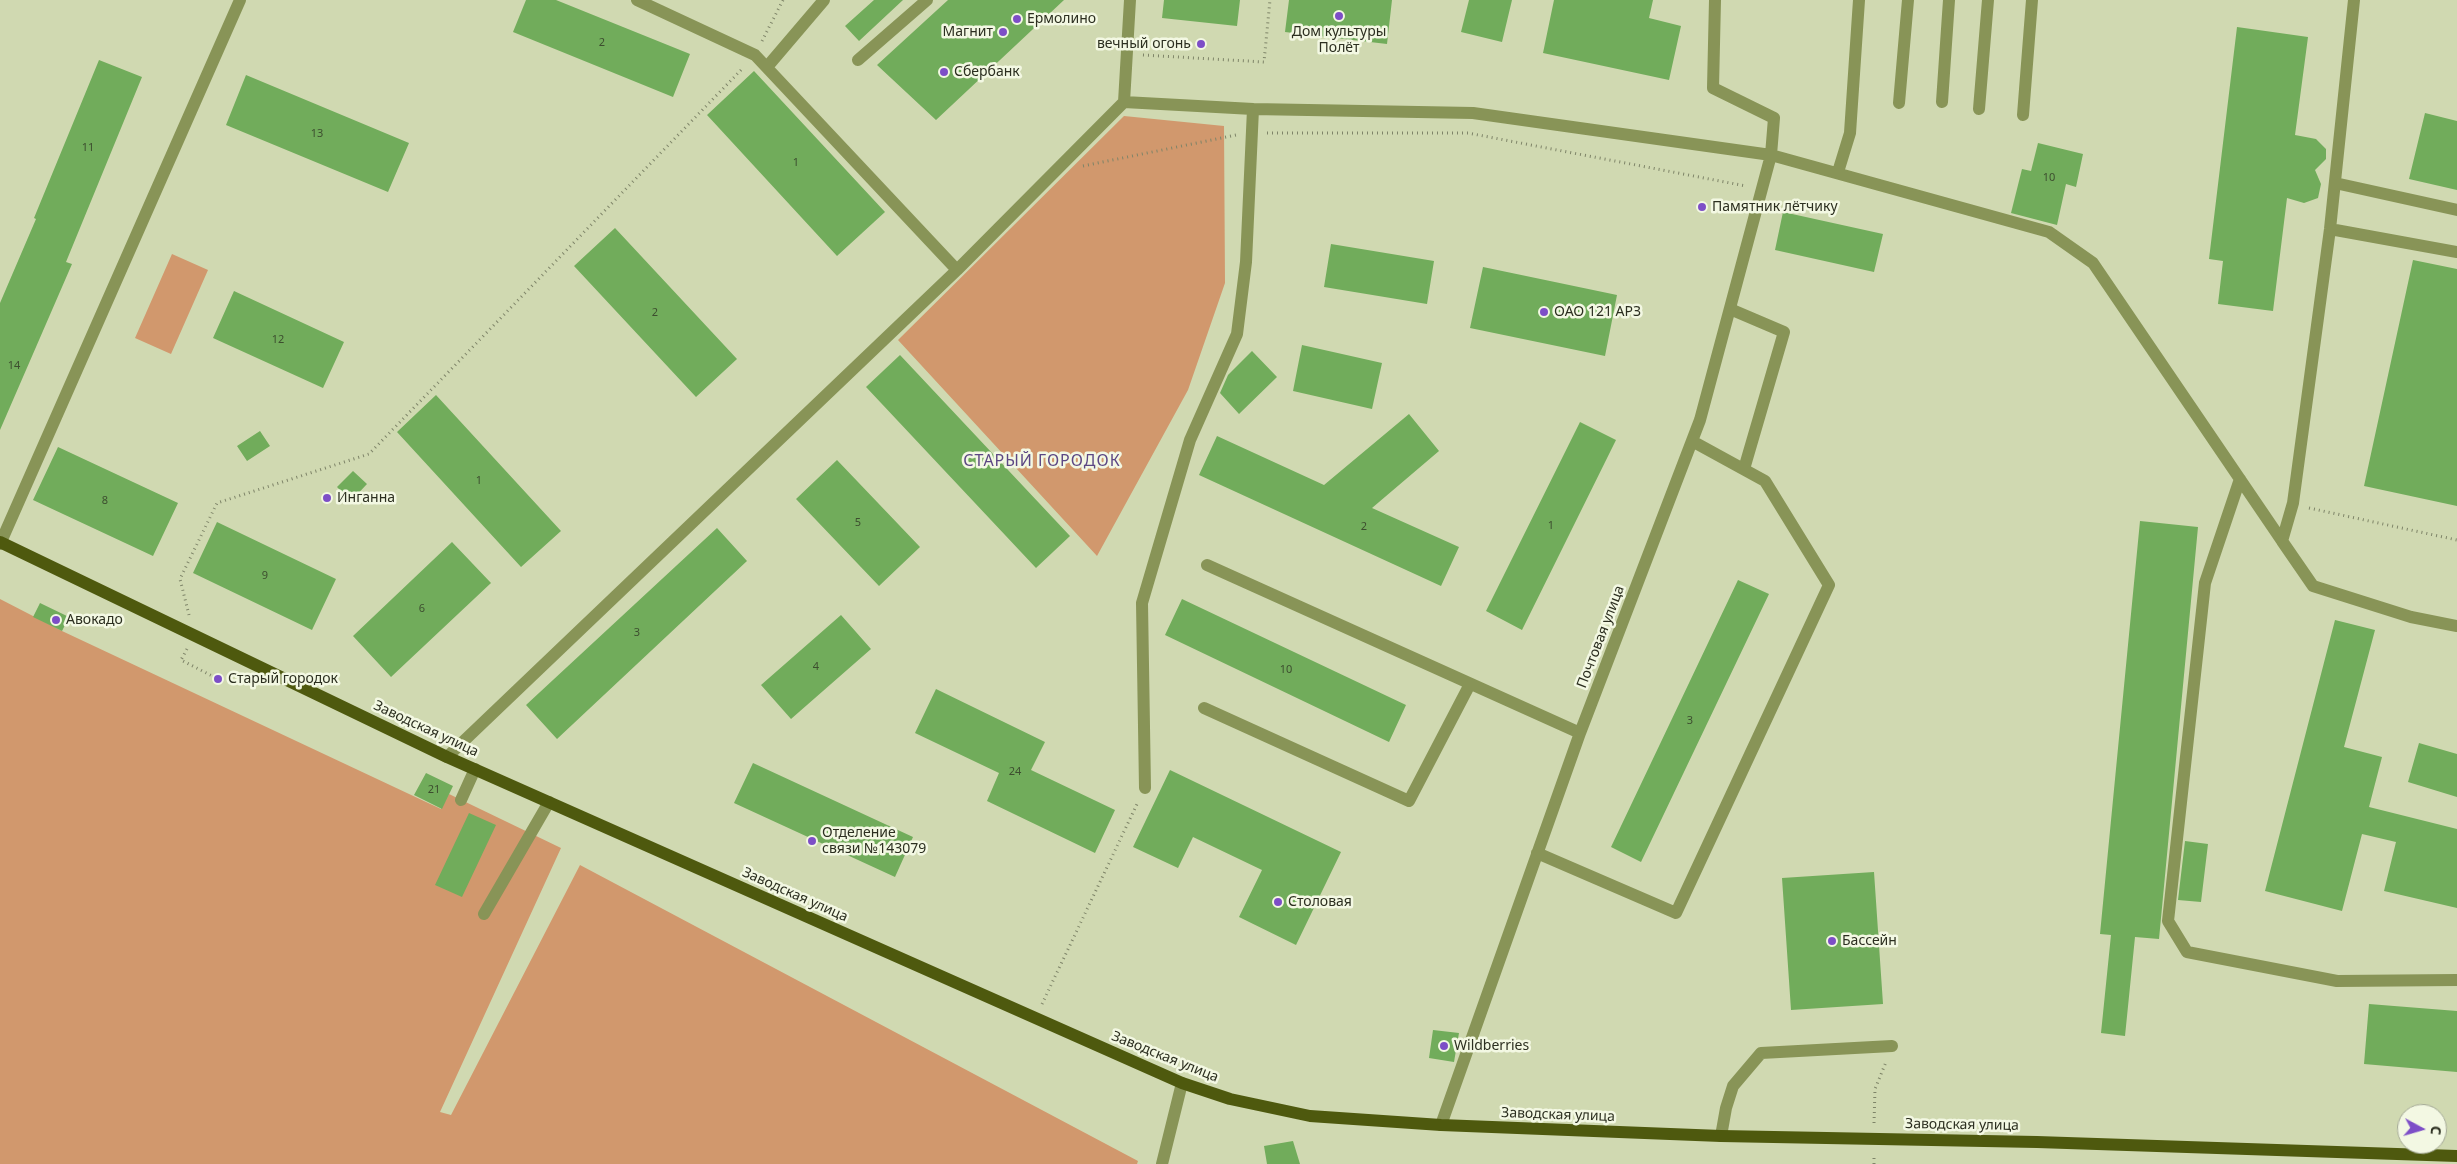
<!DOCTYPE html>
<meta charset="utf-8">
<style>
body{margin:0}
#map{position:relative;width:2457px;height:1164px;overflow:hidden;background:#d0d9b1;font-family:"Noto Sans",sans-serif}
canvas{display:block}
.north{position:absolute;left:2397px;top:1104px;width:50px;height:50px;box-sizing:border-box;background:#f3f8e3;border:1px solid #a3a895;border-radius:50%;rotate:96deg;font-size:14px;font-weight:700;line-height:20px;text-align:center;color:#2c2f20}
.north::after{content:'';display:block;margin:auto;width:18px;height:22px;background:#7d4ec7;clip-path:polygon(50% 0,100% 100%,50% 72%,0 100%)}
</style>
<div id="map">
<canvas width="2457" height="1164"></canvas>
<div class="north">С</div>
</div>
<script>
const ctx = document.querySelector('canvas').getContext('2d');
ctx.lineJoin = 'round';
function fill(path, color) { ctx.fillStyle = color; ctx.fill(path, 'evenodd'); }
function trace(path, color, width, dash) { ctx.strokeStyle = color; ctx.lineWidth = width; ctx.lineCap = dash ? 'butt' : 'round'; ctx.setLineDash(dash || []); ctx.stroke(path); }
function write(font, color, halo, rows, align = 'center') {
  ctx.font = font + ' "Noto Sans",sans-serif'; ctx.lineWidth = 5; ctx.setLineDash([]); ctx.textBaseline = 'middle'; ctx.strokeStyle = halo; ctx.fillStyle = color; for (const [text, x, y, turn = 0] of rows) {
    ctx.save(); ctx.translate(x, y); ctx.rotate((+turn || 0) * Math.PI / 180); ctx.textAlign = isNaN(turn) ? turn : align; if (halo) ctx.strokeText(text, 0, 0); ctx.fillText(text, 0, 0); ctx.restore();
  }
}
const green = new Path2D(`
 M1124,116L1224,126L1225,283L1188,390L1097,556L898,340Z
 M172,254L208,270L171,354L135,338Z
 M0,599L62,631L441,809L449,794L561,848L440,1112L451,1115L580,865L1138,1161L1137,1164H0Z`);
const building = new Path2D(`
 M526,0H556L690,54L673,97L513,32Z
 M874,0H903L859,41L845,26Z
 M948,0H1064L936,120L877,65Z
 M1164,0H1240L1237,26L1162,18Z
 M1289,0H1392L1387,44L1285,32Z
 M1469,0H1512L1502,42L1461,32Z
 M1554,0H1653L1649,18L1681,26L1669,80L1543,53Z
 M2237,27L2308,37L2295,135L2316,139L2326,149V159L2315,170L2321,184L2318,198L2304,203L2287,198L2273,311L2218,304L2223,261L2209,259Z
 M99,60L142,77L66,262L72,264L0,430V303L36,219L34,218Z
 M754,71L885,212L837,256L707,115Z
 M246,75L409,143L388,192L226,125Z
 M2425,113L2457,121V190L2409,179Z
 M2038,143L2083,154L2076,187L2066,184L2057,225L2011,213L2022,169L2031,171Z
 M1783,212L1883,234L1874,272L1775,250Z
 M615,228L737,359L696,397L574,266Z
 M1331,244L1434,261L1427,304L1324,287Z
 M2413,260L2457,269V506L2364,486Z
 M1483,267L1617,295L1605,356L1470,328Z
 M234,291L344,342L323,388L213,338Z
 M1302,345L1382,363L1372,409L1293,391Z
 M1252,351L1277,377L1239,414L1220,393L1228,375Z
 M900,355L1070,536L1036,568L866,387Z
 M436,395L561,531L521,567L397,432Z
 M1409,414L1439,451L1372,508L1459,547L1441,586L1199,475L1217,436L1324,485Z
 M1580,422L1616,440L1522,630L1486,611Z
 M260,431L270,446L247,461L237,446Z
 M58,447L178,503L153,556L33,500Z
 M837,460L920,547L879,586L796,499Z
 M353,471L367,484L351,501L337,487Z
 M2140,521L2198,527L2159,939L2135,937L2125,1036L2101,1033L2111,935L2100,934Z
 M217,522L336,579L312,630L193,573Z
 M717,528L747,561L557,739L526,705Z
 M452,542L491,583L391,677L353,636Z
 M1738,580L1769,594L1641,862L1611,847Z
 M1182,599L1406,705L1389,742L1165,635Z
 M40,603L69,617L62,631L33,617Z
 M841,615L871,649L791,719L761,685Z
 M2335,620L2375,630L2344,747L2382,757L2369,807L2457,829V908L2384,891L2396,842L2362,834L2342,911L2265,891Z
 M936,689L1045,742L1031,770L1115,810L1095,853L987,801L999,773L915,733Z
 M2419,743L2457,754V797L2408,782Z
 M753,763L913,837L895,877L734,803Z
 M1170,770L1341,852L1296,945L1239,917L1262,870L1193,837L1178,868L1133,847Z
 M426,773L453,786L442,809L414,795Z
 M469,813L496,825L462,897L435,885Z
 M2185,841L2208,844L2201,902L2178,900Z
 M1874,872L1883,1004L1791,1010L1782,878Z
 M2369,1004L2457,1011V1072L2364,1064Z
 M1433,1030L1459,1033L1454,1062L1429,1058Z
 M1293,1141L1300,1164H1267L1264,1146Z`);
const path = new Path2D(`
 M762,41L783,0
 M1143,55L1264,62L1270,0
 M1267,133H1468L1746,186
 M1083,166L1236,135
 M2309,508L2457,540
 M189,615L180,579L217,503L369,454L743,68
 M187,649L181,660L218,679
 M1042,1004L1138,802
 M1874,1123L1875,1089L1886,1062
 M1874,1164V1155`);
const minor = new Path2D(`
 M637,0L755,55L957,270
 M2354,0L2330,229L2293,503L2282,541L2313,586L2411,617L2457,626
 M858,60L927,0
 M767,67L824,0
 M1124,102L1253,109L1246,262L1237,334L1190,440L1142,603L1145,788
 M1942,102L1949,0
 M1899,103L1908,0
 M1253,109L1473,113L1771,155L2049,232L2093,263L2282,541
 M1979,109L1988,0
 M2023,115L2032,0
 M1838,172L1850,133L1859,0
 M2335,183L2457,210
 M2330,229L2457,252
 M1730,309L1784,332L1744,469
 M2240,479L2205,583L2168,921L2187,952L2337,981L2457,980
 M0,544L240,0
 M1207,565L1580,733
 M1204,708L1409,801L1470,684
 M447,757L957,270L1124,102L1130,0
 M461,800L475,769
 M1537,853L1676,913L1829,585L1765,481L1692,441
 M484,914L549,802
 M1441,1125L1580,733L1700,420L1771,155L1774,118L1713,88L1715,0
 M1721,1136L1726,1108L1733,1086L1761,1053L1892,1046
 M1162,1164L1182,1083`);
const major = new Path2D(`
 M0,542L447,757L1182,1083L1230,1099L1310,1116L1441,1125L1721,1136L2037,1142L2457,1156`);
const markers = [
 [1339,16,5,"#7d4ec7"],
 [1017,19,5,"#7d4ec7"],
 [1003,32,5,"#7d4ec7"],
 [1201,44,5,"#7d4ec7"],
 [944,72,5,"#7d4ec7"],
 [1702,207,5,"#7d4ec7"],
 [1544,312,5,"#7d4ec7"],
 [327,498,5,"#7d4ec7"],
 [56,620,5,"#7d4ec7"],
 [218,679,5,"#7d4ec7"],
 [812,841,5,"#7d4ec7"],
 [1278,902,5,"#7d4ec7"],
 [1832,941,5,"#7d4ec7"],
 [1444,1046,5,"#7d4ec7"]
];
const numberNames = [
 ["2",602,43],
 ["13",317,134],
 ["11",88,148],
 ["1",796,163],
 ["10",2049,178],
 ["2",655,313],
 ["12",278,340],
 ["14",14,366],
 ["1",479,481],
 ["8",105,501],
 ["5",858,523],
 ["1",1551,526],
 ["2",1364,527],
 ["9",265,576],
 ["6",422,609],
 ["3",637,633],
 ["4",816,667],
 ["10",1286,670],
 ["3",1690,721],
 ["24",1015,772],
 ["21",434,790]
];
const poiNames = [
 ["Ермолино",1027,19],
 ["Магнит",993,32,"right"],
 ["Дом культуры",1339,32,"center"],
 ["Полёт",1339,48,"center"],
 ["вечный огонь",1191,44,"right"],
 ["Сбербанк",954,72],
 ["Памятник лётчику",1712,207],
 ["OAO 121 АРЗ",1554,312],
 ["Инганна",337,498],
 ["Авокадо",66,620],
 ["Старый городок",228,679],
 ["Отделение",822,833],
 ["связи №143079",822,849],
 ["Столовая",1288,902],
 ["Бассейн",1842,941],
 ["Wildberries",1454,1046]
];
const streetNames = [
 ["Почтовая улица",1601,637,-69],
 ["Заводская улица",426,729,25],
 ["Заводская улица",795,895,24],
 ["Заводская улица",1165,1057,22],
 ["Заводская улица",1558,1115,2],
 ["Заводская улица",1962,1125,1]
];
const quarterNames = [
 ["СТАРЫЙ ГОРОДОК",1042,461]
];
fill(green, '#d1986d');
fill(building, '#71ac5b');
trace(path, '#7e8468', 3, [1, 4]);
trace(minor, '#889457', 12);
trace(major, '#4e590e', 12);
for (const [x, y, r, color] of markers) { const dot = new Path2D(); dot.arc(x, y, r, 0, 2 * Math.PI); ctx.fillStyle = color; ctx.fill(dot); trace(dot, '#f3f8e3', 2); }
write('11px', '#3d4e2f', null, numberNames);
write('14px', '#2c2f20', '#f3f8e3', poiNames, 'left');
write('14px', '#2c2f20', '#f3f8e3', streetNames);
ctx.letterSpacing = '1px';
write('16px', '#5c4784', '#f3f8e3', quarterNames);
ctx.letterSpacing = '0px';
</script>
